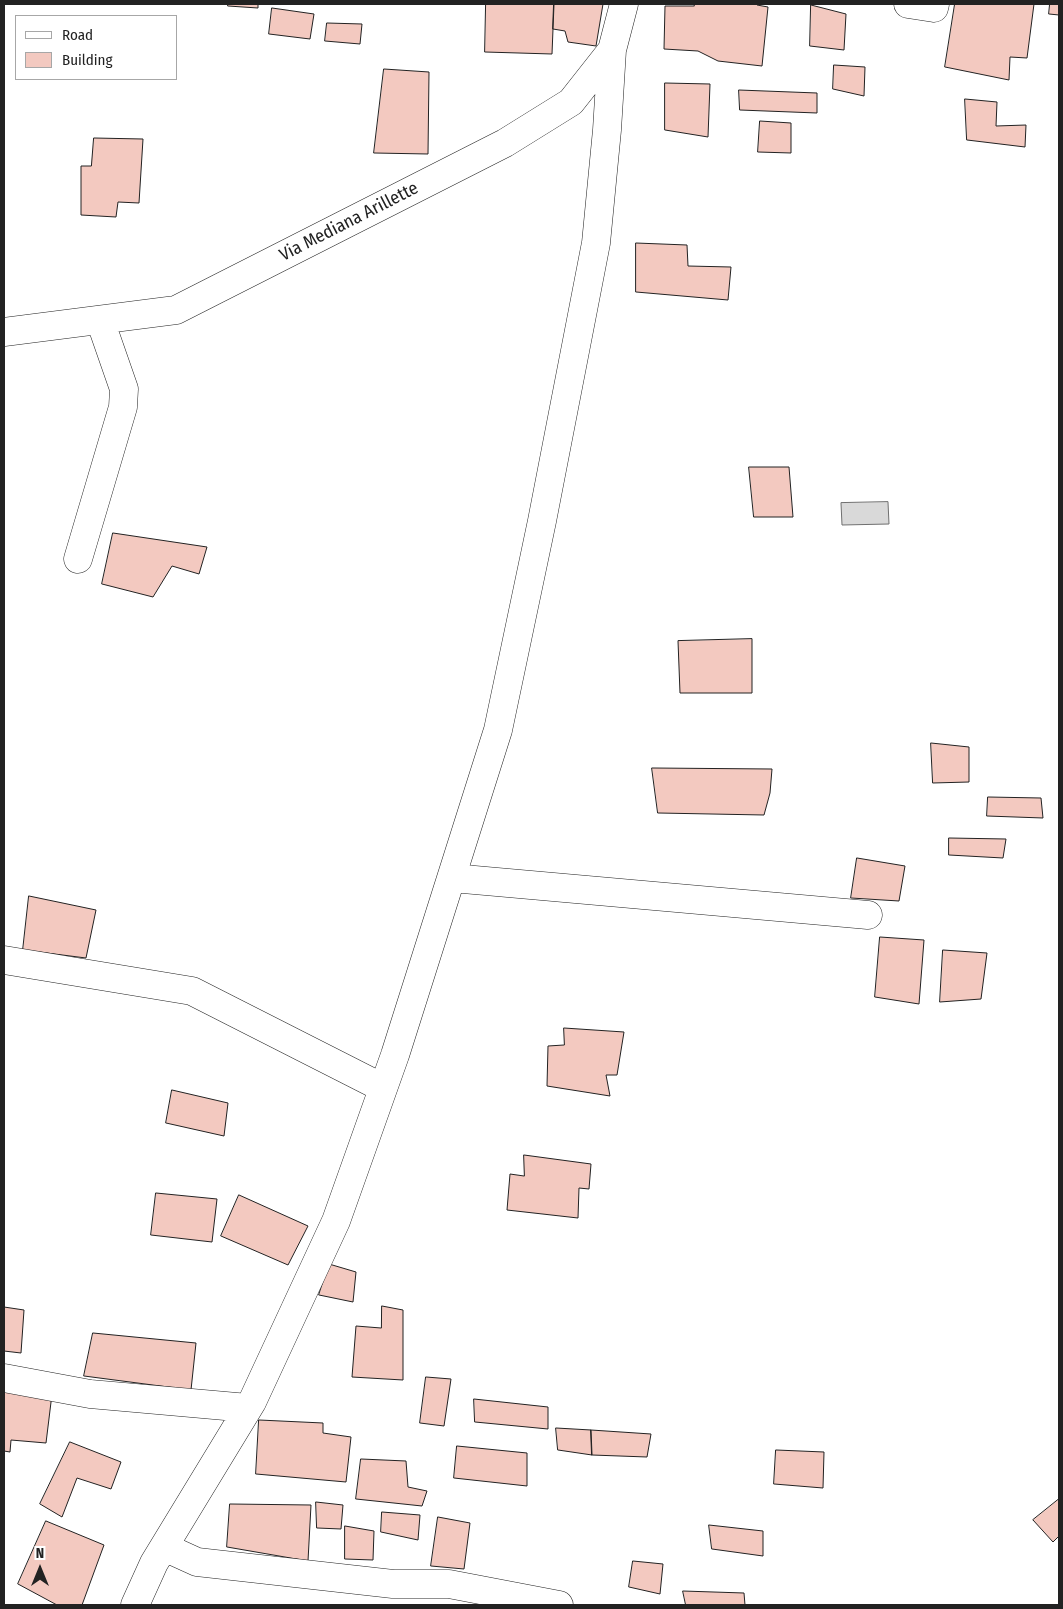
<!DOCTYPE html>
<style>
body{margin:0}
#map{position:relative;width:1063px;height:1609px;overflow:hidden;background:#fff;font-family:"Fira Sans Condensed",sans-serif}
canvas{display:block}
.frame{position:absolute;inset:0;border:5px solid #222;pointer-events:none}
.legend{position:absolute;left:15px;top:15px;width:162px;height:65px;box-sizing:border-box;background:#fff;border:1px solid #a7a7a7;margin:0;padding:6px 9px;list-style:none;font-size:15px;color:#222}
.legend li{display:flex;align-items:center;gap:10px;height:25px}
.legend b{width:25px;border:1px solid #a7a7a7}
.north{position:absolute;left:15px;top:1544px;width:50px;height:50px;-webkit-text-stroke:4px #fff;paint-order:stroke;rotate:0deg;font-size:14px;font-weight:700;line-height:20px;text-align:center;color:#222}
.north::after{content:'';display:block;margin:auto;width:18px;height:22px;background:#222;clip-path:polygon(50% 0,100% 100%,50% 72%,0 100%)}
</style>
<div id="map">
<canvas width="1063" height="1609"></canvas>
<div class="frame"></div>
<ul class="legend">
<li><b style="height:6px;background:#fff"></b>Road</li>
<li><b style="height:14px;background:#f3c9c0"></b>Building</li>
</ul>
<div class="north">N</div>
</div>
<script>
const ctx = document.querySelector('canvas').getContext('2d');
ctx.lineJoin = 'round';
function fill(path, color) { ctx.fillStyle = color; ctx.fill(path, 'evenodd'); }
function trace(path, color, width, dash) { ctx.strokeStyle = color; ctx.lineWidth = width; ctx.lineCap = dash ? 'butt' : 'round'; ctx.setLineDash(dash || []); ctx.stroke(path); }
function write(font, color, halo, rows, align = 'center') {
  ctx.font = font + ' "Fira Sans Condensed",sans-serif'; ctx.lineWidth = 4; ctx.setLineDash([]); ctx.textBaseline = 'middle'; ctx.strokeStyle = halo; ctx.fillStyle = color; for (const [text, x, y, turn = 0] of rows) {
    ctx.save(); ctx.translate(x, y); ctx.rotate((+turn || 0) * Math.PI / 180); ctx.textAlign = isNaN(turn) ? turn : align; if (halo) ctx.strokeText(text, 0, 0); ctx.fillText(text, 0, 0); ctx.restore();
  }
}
const water = new Path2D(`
 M888,502L889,524L842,525L841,503Z`);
const building = new Path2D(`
 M228,4H258V8L228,6Z
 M486,4H554L552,54L485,52Z
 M554,4H603L596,46L568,42L565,31L553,29Z
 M694,4H757V5L768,7L762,66L718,61L698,51L664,49L665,6H694Z
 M955,4H1034L1027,58L1010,57L1009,80L945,67Z
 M1050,4H1059V15L1049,14Z
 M811,5L846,14L844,50L810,46Z
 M272,8L314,14L310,39L269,34Z
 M327,23L362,24L360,44L325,41Z
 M834,65L865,67L864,96L833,89Z
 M384,69L429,72L428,154L374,153Z
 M665,83L710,84L708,137L665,130Z
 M739,90L817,93V113L740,110Z
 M965,99L997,102L996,126L1026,125L1025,147L967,140Z
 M760,121L791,123V153L758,152Z
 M94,138L143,139L139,203L118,202L116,217L81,215V166H91Z
 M636,243L687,245L688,266L731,267L728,300L636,292Z
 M749,467H789L793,517H754Z
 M113,533L207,547L199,574L172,566L153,597L102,584Z
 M752,639V693H680L678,641Z
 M931,743L969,747V782L933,783Z
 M652,768L772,769L770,793L764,815L658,813Z
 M988,797L1041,798L1043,818L987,816Z
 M949,838L1006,839L1003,858L949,855Z
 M857,858L905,866L899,901L851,898Z
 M29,896L96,910L86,958L23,950Z
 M880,937L924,940L919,1004L875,997Z
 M943,950L987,953L981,999L940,1002Z
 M564,1028L624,1032L617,1075H606L610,1096L547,1086L548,1046L564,1045Z
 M172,1090L228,1103L224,1136L166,1123Z
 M524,1155L591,1164L589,1189L579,1188L578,1218L507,1210L510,1174L524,1176Z
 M156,1193L217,1199L212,1242L151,1235Z
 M239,1195L308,1226L288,1265L221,1236Z
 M329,1264L356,1272L353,1302L319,1295Z
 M382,1306L403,1310V1380L352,1377L356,1326L381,1328Z
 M4,1307L24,1310L21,1353L4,1351Z
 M93,1333L196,1343L191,1390L84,1376Z
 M426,1377L451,1379L444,1426L420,1423Z
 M4,1387L52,1394L46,1443L11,1440L10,1452L4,1451Z
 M474,1399L548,1407V1429L475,1422Z
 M259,1420L323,1423V1433L351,1437L346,1482L256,1474Z
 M556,1428L591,1430L592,1455L558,1450Z
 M591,1430L651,1434L647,1457L592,1455Z
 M70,1442L121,1462L111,1489L77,1478L62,1517L40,1504Z
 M457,1446L527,1453V1486L454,1478Z
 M776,1450L824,1452L823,1488L774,1484Z
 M361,1459L406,1461L408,1487L427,1491L422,1506L356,1499Z
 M1059,1499V1536L1053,1542L1033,1520Z
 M316,1502L343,1505L341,1529L317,1528Z
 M230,1504L311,1505L308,1561L227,1547Z
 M382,1512L420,1515L418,1540L381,1532Z
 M438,1517L470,1523L464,1569L431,1566Z
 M46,1521L104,1545L82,1605H57L18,1584Z
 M709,1525L763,1531V1556L712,1549Z
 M345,1526L374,1531L373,1560L345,1559Z
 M633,1561L663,1564L660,1594L629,1587Z
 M683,1591L744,1593L745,1605H686Z`);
const minor = new Path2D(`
 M908,4L934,8L935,4
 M4,332L176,310L505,143L571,102L612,50L624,4
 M78,559L123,407L124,389L100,320
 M452,878L868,915
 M4,960L192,991L383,1088
 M4,1378L90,1394L248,1408
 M164,1547L197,1562L393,1584H449L559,1605
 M135,1605L154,1563L252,1402L336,1221L395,1055L498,730L542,521L596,243L607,130L612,50`);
const streetNames = [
 ["Via Mediana Arillette",349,222,-27]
];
fill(water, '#d9d9d9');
trace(water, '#6f6f6f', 1);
fill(building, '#f3c9c0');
trace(building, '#222', 1);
trace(minor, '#222', 29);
trace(minor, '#fff', 28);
write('18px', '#222', '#fff', streetNames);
</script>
